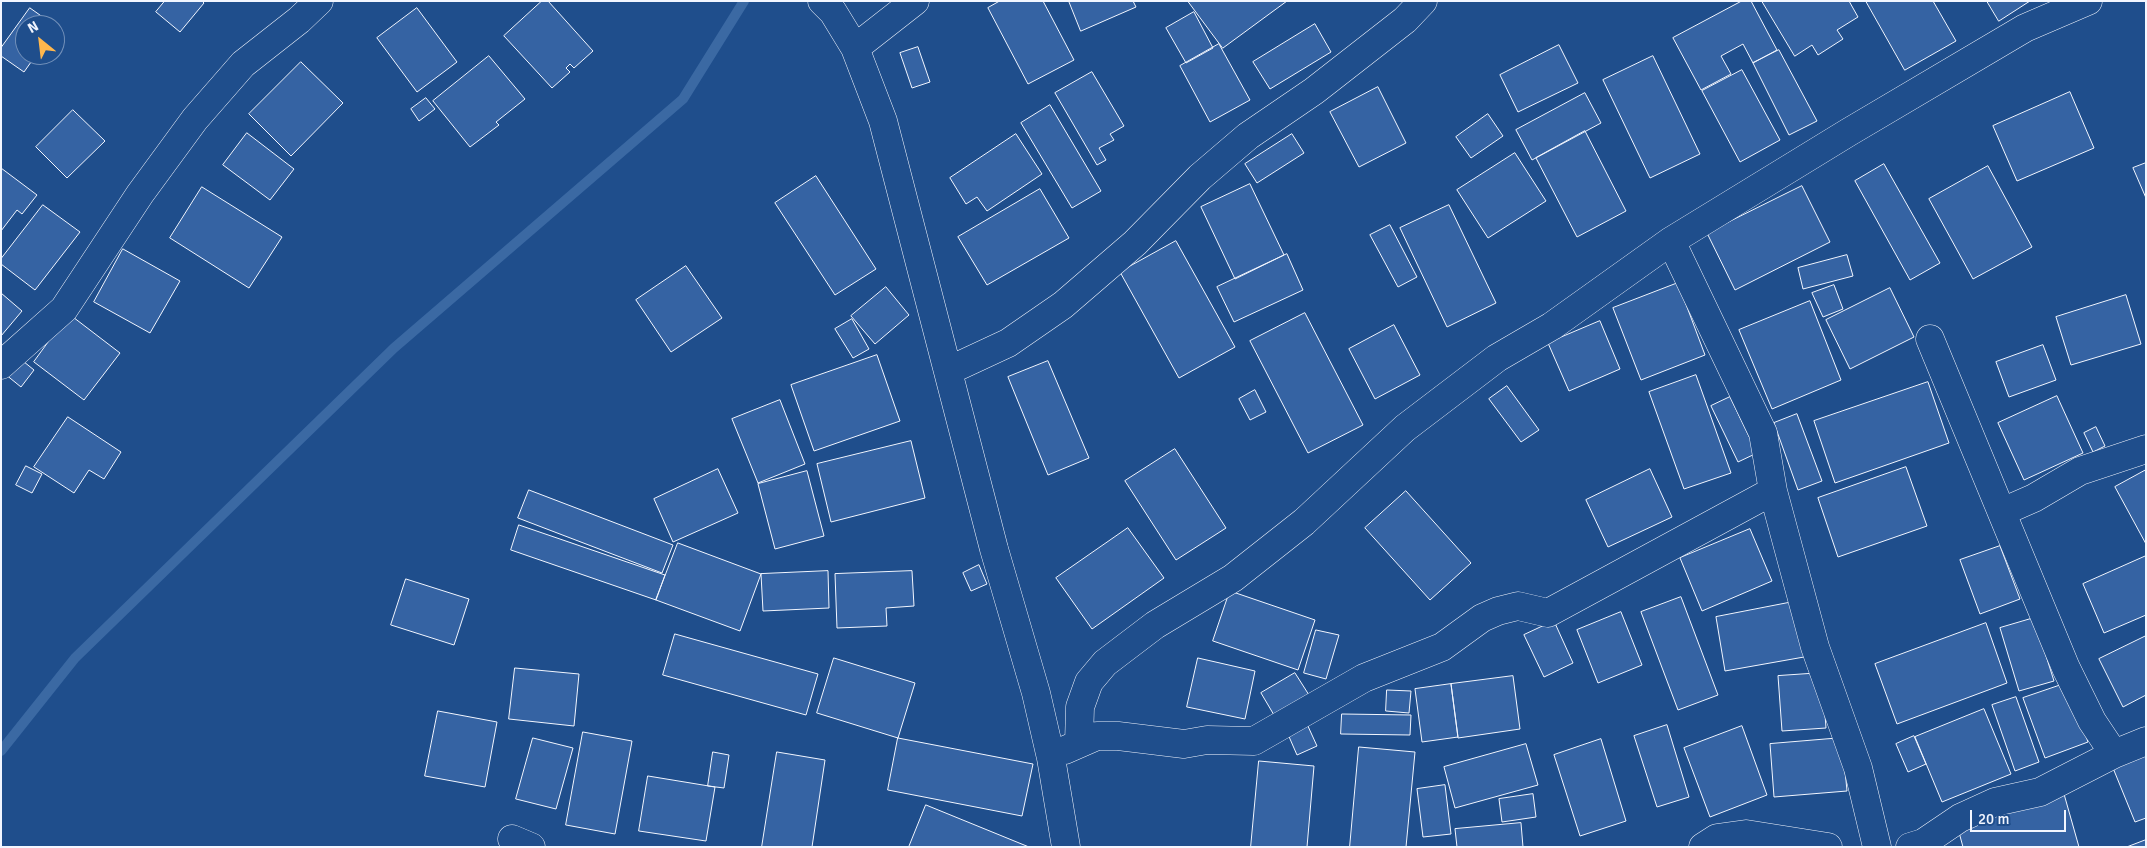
<!DOCTYPE html>
<style>
body{margin:0}
#map{position:relative;width:2147px;height:848px;overflow:hidden;background:#1f4e8c;font-family:Signika,sans-serif}
canvas{display:block}
.frame{position:absolute;inset:0;border:2px solid #f2f6ff;pointer-events:none}
.north{position:absolute;left:15px;top:15px;width:50px;height:50px;box-sizing:border-box;background:#1f4e8c;border:1px solid #7391ba;border-radius:50%;rotate:331deg;font-size:14px;font-weight:700;line-height:20px;text-align:center;color:#f2f6ff}
.north::after{content:'';display:block;margin:auto;width:18px;height:22px;background:#ffb74d;clip-path:polygon(50% 0,100% 100%,50% 72%,0 100%)}
.scale{position:absolute;left:1970px;top:810px;width:96px;height:22px;box-sizing:border-box;border:2px solid #f2f6ff;border-top:0;padding-left:6px;font-size:15px;line-height:18px;white-space:nowrap;color:#f2f6ff;-webkit-text-stroke:4px #1f4e8c;paint-order:stroke}
</style>
<div id="map">
<canvas width="2147" height="848"></canvas>
<div class="frame"></div>
<div class="north">N</div>
<div class="scale">20 m</div>
</div>
<script>
const ctx = document.querySelector('canvas').getContext('2d');
ctx.lineJoin = 'round';
function trace(path, color, width, dash) { ctx.strokeStyle = color; ctx.lineWidth = width; ctx.lineCap = dash ? 'butt' : 'round'; ctx.setLineDash(dash || []); ctx.stroke(path); }
function fill(path, color) { ctx.fillStyle = color; ctx.fill(path, 'evenodd'); }
const stream = new Path2D(`
 M1,751L75,658L394,348L683,99L744,1`);
const building = new Path2D(`
 M165,1H202L204,3L180,32L156,12Z
 M542,1H548L593,51L574,68L570,64L566,68L570,72L552,88L504,36Z
 M1000,1H1043L1074,60L1028,84L988,8Z
 M1069,1H1133L1136,7L1081,31Z
 M1188,1H1287L1223,48Z
 M1742,1H1751L1777,50L1753,63L1743,44L1721,56L1731,74L1701,90L1673,38Z
 M1762,1H1849L1858,17L1837,30L1843,39L1818,55L1812,45L1795,56Z
 M1866,1H1933L1956,41L1905,70Z
 M1987,1H2030L1999,21Z
 M30,8L54,25H25V55H36L24,72L1,56V48Z
 M417,8L457,62L417,92L377,38Z
 M1194,12L1213,48L1186,63L1166,28Z
 M1315,24L1331,52L1270,89L1253,62Z
 M1219,44L1250,100L1210,122L1180,66Z
 M1559,45L1578,83L1518,112L1500,75Z
 M918,47L930,82L912,88L900,53Z
 M1779,50L1817,121L1789,135L1753,63Z
 M489,56L525,99L496,122L499,125L470,147L433,101Z
 M1653,56L1700,154L1650,178L1603,80Z
 M301,62L343,103L291,156L249,114Z
 M1742,70L1780,140L1740,162L1702,91Z
 M1092,72L1124,126L1110,134L1114,140L1099,148L1106,160L1097,165L1055,93Z
 M1378,87L1406,143L1359,167L1330,112Z
 M2070,92L2094,148L2017,181L1993,126Z
 M1585,93L1601,123L1532,160L1516,130Z
 M426,98L435,109L419,121L411,109Z
 M1050,105L1101,191L1072,208L1021,123Z
 M73,110L105,141L67,178L36,147Z
 M1488,114L1503,136L1471,158L1456,137Z
 M1585,131L1626,211L1577,237L1536,158Z
 M247,133L294,169L270,200L223,165Z
 M1016,134L1042,174L987,211L977,197L966,204L950,178Z
 M1292,134L1304,153L1257,183L1245,164Z
 M1515,153L1546,201L1488,238L1457,190Z
 M2146,163V198L2133,168Z
 M1884,164L1940,263L1910,280L1855,181Z
 M1988,166L2032,247L1973,279L1929,199Z
 M1,168L37,195L22,214L17,210L1,231Z
 M816,176L876,269L835,295L775,203Z
 M1250,184L1284,255L1235,279L1201,207Z
 M1802,186L1830,242L1735,290L1707,233Z
 M202,187L282,237L249,288L170,238Z
 M1040,189L1069,238L987,285L958,237Z
 M43,205L80,232L35,290L1,264V259Z
 M1449,205L1496,303L1447,327L1400,228Z
 M1390,225L1417,277L1398,287L1370,235Z
 M1176,241L1235,347L1179,378L1120,272Z
 M123,249L180,281L150,333L94,302Z
 M1287,254L1303,290L1234,322L1217,287Z
 M1847,255L1853,276L1803,289L1798,268Z
 M686,266L722,318L671,352L636,300Z
 M1678,283L1705,355L1641,380L1613,308Z
 M1834,285L1843,309L1823,317L1812,293Z
 M886,287L909,315L875,344L851,316Z
 M1890,288L1914,337L1850,369L1826,320Z
 M1,293L22,311L1,336Z
 M2126,295L2141,344L2071,365L2056,317Z
 M1810,301L1841,380L1772,409L1739,330Z
 M1305,313L1363,425L1308,453L1250,341Z
 M69,314L120,353L84,400L34,362Z
 M852,319L869,349L853,358L835,329Z
 M1600,321L1620,369L1569,391L1548,343Z
 M1394,325L1420,375L1375,399L1349,349Z
 M2043,345L2056,380L2009,397L1996,362Z
 M877,355L900,421L814,451L791,385Z
 M18,357L34,370L21,387L5,374Z
 M1048,361L1089,458L1048,475L1008,377Z
 M1696,375L1731,473L1684,489L1649,392Z
 M1928,382L1949,443L1835,483L1814,421Z
 M1507,386L1539,430L1521,442L1489,399Z
 M1255,390L1266,412L1250,420L1239,399Z
 M2057,396L2083,453L2024,480L1998,423Z
 M1730,397L1757,453L1738,462L1711,406Z
 M780,400L805,464L758,483L732,419Z
 M1797,414L1822,481L1798,490L1774,423Z
 M68,417L121,452L104,479L89,470L74,493L34,467Z
 M2096,427L2105,446L2093,452L2084,433Z
 M911,441L925,498L831,522L817,464Z
 M1175,449L1226,528L1176,560L1125,481Z
 M26,466L42,474L32,493L16,485Z
 M1906,467L1927,526L1838,557L1818,498Z
 M718,469L738,513L673,542L654,499Z
 M1650,469L1672,517L1608,547L1586,500Z
 M2146,470V544L2115,487Z
 M807,471L824,536L775,549L758,484Z
 M529,490L673,545L662,573L518,518Z
 M1406,491L1471,563L1430,600L1365,528Z
 M519,525L665,575L656,600L511,550Z
 M1128,528L1164,578L1092,629L1056,578Z
 M1750,529L1772,581L1702,611L1680,558Z
 M678,543L761,574L740,631L656,600Z
 M2000,546L2020,599L1980,614L1960,560Z
 M2146,556V615L2104,633L2083,584Z
 M979,565L987,584L971,591L963,573Z
 M828,571L829,608L763,611L761,574Z
 M912,571L914,606L886,608L887,626L837,628L835,574Z
 M406,579L469,599L454,645L391,625Z
 M1230,591L1315,620L1298,670L1213,641Z
 M1681,597L1718,695L1678,710L1641,612Z
 M1793,602L1804,657L1725,671L1716,617Z
 M1621,612L1642,665L1598,683L1577,630Z
 M2034,618L2054,681L2019,691L2000,628Z
 M1554,621L1573,663L1544,677L1524,635Z
 M1986,623L2007,683L1897,724L1875,664Z
 M1316,630L1339,635L1326,679L1304,673Z
 M675,634L818,674L806,715L663,675Z
 M2146,636V695L2123,707L2099,659Z
 M834,658L915,683L898,738L817,713Z
 M1198,658L1255,671L1245,719L1187,707Z
 M515,668L579,674L574,726L509,719Z
 M1295,673L1309,695L1274,715L1261,693Z
 M1822,673L1826,728L1782,731L1778,676Z
 M1513,676L1520,729L1458,738L1451,684Z
 M2067,683L2088,742L2045,758L2023,698Z
 M1451,684L1458,737L1422,742L1415,689Z
 M1387,690L1411,691L1409,713L1386,711Z
 M2016,697L2039,762L2015,771L1992,705Z
 M1984,709L2011,774L1942,802L1915,737Z
 M438,711L497,722L485,787L425,776Z
 M1342,714L1411,715L1410,735L1341,734Z
 M1307,724L1317,746L1297,755L1287,732Z
 M1667,725L1689,797L1657,807L1634,736Z
 M1742,726L1767,795L1710,817L1684,748Z
 M583,732L632,741L615,834L566,825Z
 M1914,736L1926,764L1908,772L1896,744Z
 M533,738L573,748L556,809L516,799Z
 M898,738L1033,764L1022,816L888,790Z
 M1842,738L1847,791L1774,797L1770,744Z
 M1601,739L1626,821L1580,836L1554,755Z
 M1526,744L1538,785L1455,808L1444,767Z
 M1359,747L1415,752L1406,847H1350Z
 M713,752L729,755L724,788L708,786Z
 M777,752L825,760L812,847H762Z
 M2146,755V818L2135,822L2113,768Z
 M1259,761L1314,766L1307,847H1251Z
 M648,776L715,787L706,841L639,831Z
 M1445,785L1451,834L1423,837L1417,789Z
 M1533,794L1536,817L1502,822L1499,799Z
 M2064,794L2079,847H1963L1957,825Z
 M926,805L1029,847H909Z
 M1521,823L1523,847H1457L1455,829Z
 M2146,840V847H2127Z`);
const minor = new Path2D(`
 M822,1L833,12L855,48L883,121L994,549L1036,693L1051,758L1066,847
 M855,48L915,1
 M1671,241L1763,433L1773,491L1815,647L1858,768L1877,847
 M1930,339L2066,668L2092,721L2114,754
 M1,365L64,309L140,194L195,119L243,64L299,20L319,1
 M950,370L1008,343L1063,305L1135,243L1200,177L1248,136L1314,91L1405,20L1423,1
 M2002,512L2034,498L2080,471L2146,449
 M1079,743L1080,707L1089,682L1105,663L1155,625L1233,578L1304,522L1405,428L1497,358L1552,326L1671,241L1849,132L2025,28L2088,1
 M1065,750L1097,736H1118L1184,744L1207,740L1254,741L1364,678L1442,647L1482,618L1498,611L1518,606L1548,613L1773,491
 M512,839L531,847
 M1703,847L1717,838L1746,834L1828,847
 M1910,847L1923,843L1960,818L1995,802L2040,792L2114,754L2146,741`);
trace(stream, '#3b69a3', 10);
fill(building, '#3563a3');
trace(building, '#f2f6ff', 1);
trace(minor, '#f2f6ff', 29);
trace(minor, '#1f4e8c', 28);
</script>
